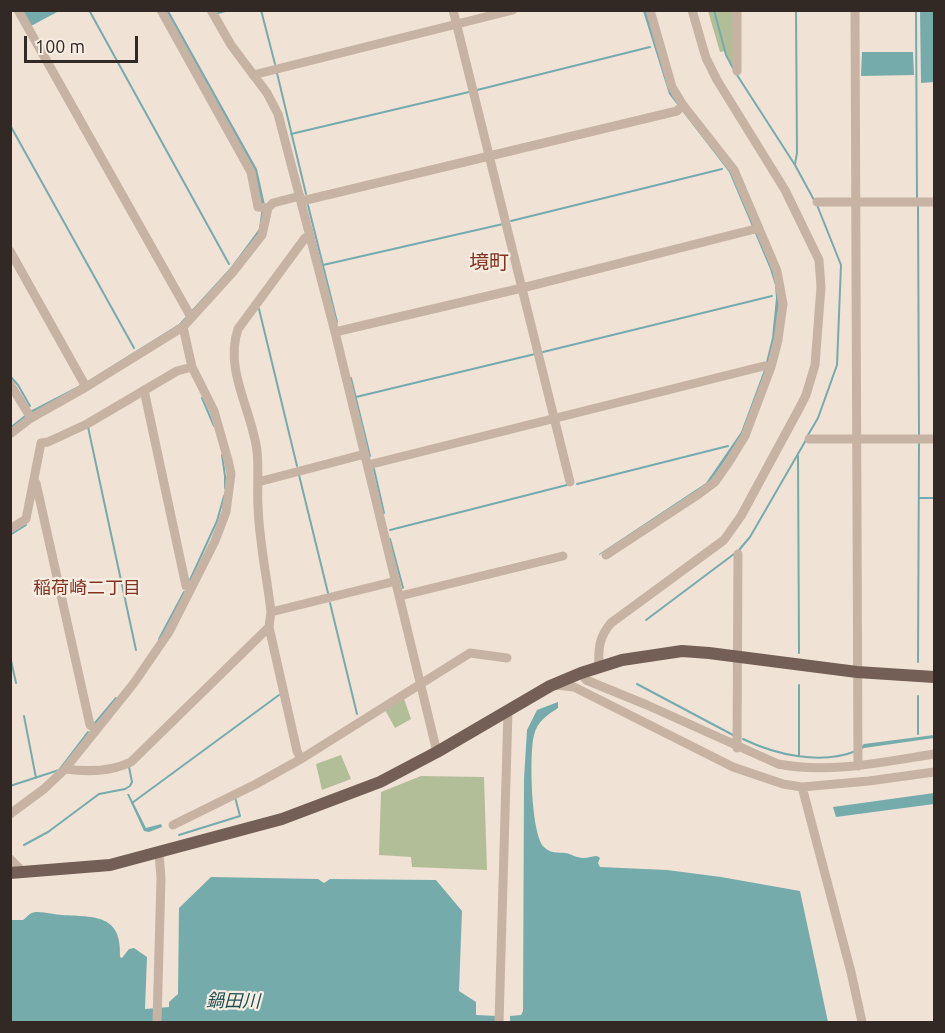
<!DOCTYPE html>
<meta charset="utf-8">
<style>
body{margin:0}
#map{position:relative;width:945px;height:1033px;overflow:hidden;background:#f0e3d6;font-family:Ubuntu,sans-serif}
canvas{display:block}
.frame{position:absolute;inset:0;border:12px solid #322925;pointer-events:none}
.scale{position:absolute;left:24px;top:36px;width:114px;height:27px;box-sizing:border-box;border:3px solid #322925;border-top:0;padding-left:8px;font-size:18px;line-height:21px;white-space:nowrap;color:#322925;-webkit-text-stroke:4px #f8ede2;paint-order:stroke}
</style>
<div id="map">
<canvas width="945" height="1033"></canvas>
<div class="frame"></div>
<div class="scale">100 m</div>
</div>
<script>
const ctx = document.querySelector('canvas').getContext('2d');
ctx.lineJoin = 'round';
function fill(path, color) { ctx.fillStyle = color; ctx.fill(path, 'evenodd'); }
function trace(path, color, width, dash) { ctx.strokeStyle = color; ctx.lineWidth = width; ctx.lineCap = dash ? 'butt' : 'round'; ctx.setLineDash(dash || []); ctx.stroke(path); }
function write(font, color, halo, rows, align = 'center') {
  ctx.font = font + ' Ubuntu,"Noto Sans JP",sans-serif'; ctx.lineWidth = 4.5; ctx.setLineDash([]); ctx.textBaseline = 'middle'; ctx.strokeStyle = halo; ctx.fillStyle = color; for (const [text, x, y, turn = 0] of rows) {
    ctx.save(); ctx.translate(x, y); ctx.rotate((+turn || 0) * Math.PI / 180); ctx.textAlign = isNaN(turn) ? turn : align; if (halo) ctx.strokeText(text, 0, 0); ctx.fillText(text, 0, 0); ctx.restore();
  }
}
const green = new Path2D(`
 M708,11H735V73L725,51L720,52Z
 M403,696L411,719L395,728L384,708Z
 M341,755L351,779L322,790L316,764Z
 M421,776L484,777L487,870L412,867L411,857L379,855L381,792Z`);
const water = new Path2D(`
 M22,11H59L31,26Z
 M164,11H169L257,169L265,205L261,232L231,271L180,327L11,431V426L30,411L86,382L179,324L231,267L259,229L262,206L253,170Z
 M643,11H647L669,86L726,160L773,268L780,302L779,320L769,365L743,435L709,483L599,555V554L706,483L741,432L764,370L772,338L776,298L775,285L770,269L729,172L669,94Z
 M920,11H934V82L921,83Z
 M862,52H913L914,75L861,76Z
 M558,702V708C547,715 537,722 534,735C529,754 531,835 544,847C551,854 557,852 566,853C571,854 577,858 583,858C588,858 593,856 597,856L600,858L598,863L600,867L667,870L721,877L800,891L828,1022H510V1016L521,1015L523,1011L524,779L527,730L537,710Z
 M934,735V738L864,748L854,754V752L864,744Z
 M934,793V804L836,817L833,807Z
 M127,794H129L146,828L161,824L162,827L149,832L144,831Z
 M211,877L318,879L324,883L330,879L436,880L462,911L459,991L476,1002V1015L498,1016V1022H11V920H23C26,918 27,916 30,914C36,909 54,915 62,915C95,917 122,914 120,957L122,958L129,949L134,948L147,957L145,1009L169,1007V1002L178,994L179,908Z`);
const stream = new Path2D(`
 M89,10L229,264
 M261,10L275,64
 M714,10L726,55L734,70
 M916,10L917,200
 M218,13L229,10
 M277,73L306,194
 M737,75L795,165L814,200
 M477,90L650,47
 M10,125L134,348
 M291,134L469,92
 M795,164L797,153L796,10
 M308,205L337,322
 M918,205L919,436
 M511,221L722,169
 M323,265L503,224
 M259,309L297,466
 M543,352L772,296
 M10,376L18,385L30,406
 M351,378L370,456
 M356,397L535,354
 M202,398L214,426
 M88,427L136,650
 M808,435L818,418L837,365L841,265L817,205
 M222,455L225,476V488
 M798,456L799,653
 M374,469L384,513
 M299,475L328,593
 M577,484L728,446
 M919,498H934
 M390,530L567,485
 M10,535L26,525
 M390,539L403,588
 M739,550L750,537L806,440
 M190,580L217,521L224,496
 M330,603L357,714
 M646,620L734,554
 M159,639L184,592
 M10,656L16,683
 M918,662L919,442
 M637,684L733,735
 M799,685V756
 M918,696V734
 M24,716L36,778
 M95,723L116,698
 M743,739C776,755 821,765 856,751
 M10,786L59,770L88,732
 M132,803L279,695
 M179,835L240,816L235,797
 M24,845L48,832L99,794L125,789L130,786L132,782L129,767`);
const minor = new Path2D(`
 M18,10L191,317
 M161,10L251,172L258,207L268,208
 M211,10L231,45L267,93L278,114L335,332L437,752
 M453,10L570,482
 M737,10V71
 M855,10L858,766
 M253,75L513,10
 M302,201L677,111L683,105
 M817,202H934
 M10,251L86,387
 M335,332L522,288L759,228
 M10,384L31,418
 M144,390L186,586L191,589
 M10,434L31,418L86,387L183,327L233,272L262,235L268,208L273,203L300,196
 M809,439H934
 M368,465L764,366L771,367
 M258,482L365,454
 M36,483L90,725L96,729
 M10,529L26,519L41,443L48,442L87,424L177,371L192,367
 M606,555L699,494L715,482L729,462L745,436L771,367L778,340L783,304L777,271L734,170L683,105L672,87L650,10
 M400,596L563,556
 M271,612L396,581
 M269,627L297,751L301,759
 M599,667C598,649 599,637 611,623L724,540L741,516L800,407L806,395L815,365L821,287L819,260L785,190L717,80L706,58L692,10
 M581,673L586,680L647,705L778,764C830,774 883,762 934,754
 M555,685L574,687L733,767L783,784L802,787L869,781L934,772
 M737,748L738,554
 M65,769C88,772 110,772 131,762L269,627L271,612C267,577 259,541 258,506C257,488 259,469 257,451C252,410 224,370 238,329L305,238L310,235
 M802,787L851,972L862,1022
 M10,814L44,789L65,769L134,683L169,632L215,541L226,512L231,474L228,460L214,411L192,367L183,327
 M173,825L256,784L301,759L470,653L507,658
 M10,859L23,872
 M157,1022L161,878L159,853
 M499,1022L508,711`);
const major = new Path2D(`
 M10,873L110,865L282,819L380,782L437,752L550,686L581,673L622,660L682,651L709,653L857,672L934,677`);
const neighbourhoodNames = [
 ["稲荷崎二丁目",87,588]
];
const waterNames = [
 ["鍋田川",233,1001,1]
];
const quarterNames = [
 ["境町",489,262]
];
fill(green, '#b2be97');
fill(water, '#76abac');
trace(stream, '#76abac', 2);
trace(minor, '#c7b3a3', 9);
trace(major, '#745f56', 12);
write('18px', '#803420', '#f8ede2', neighbourhoodNames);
write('italic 18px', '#1c5053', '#f8ede2', waterNames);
write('20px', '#803420', '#f8ede2', quarterNames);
</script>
